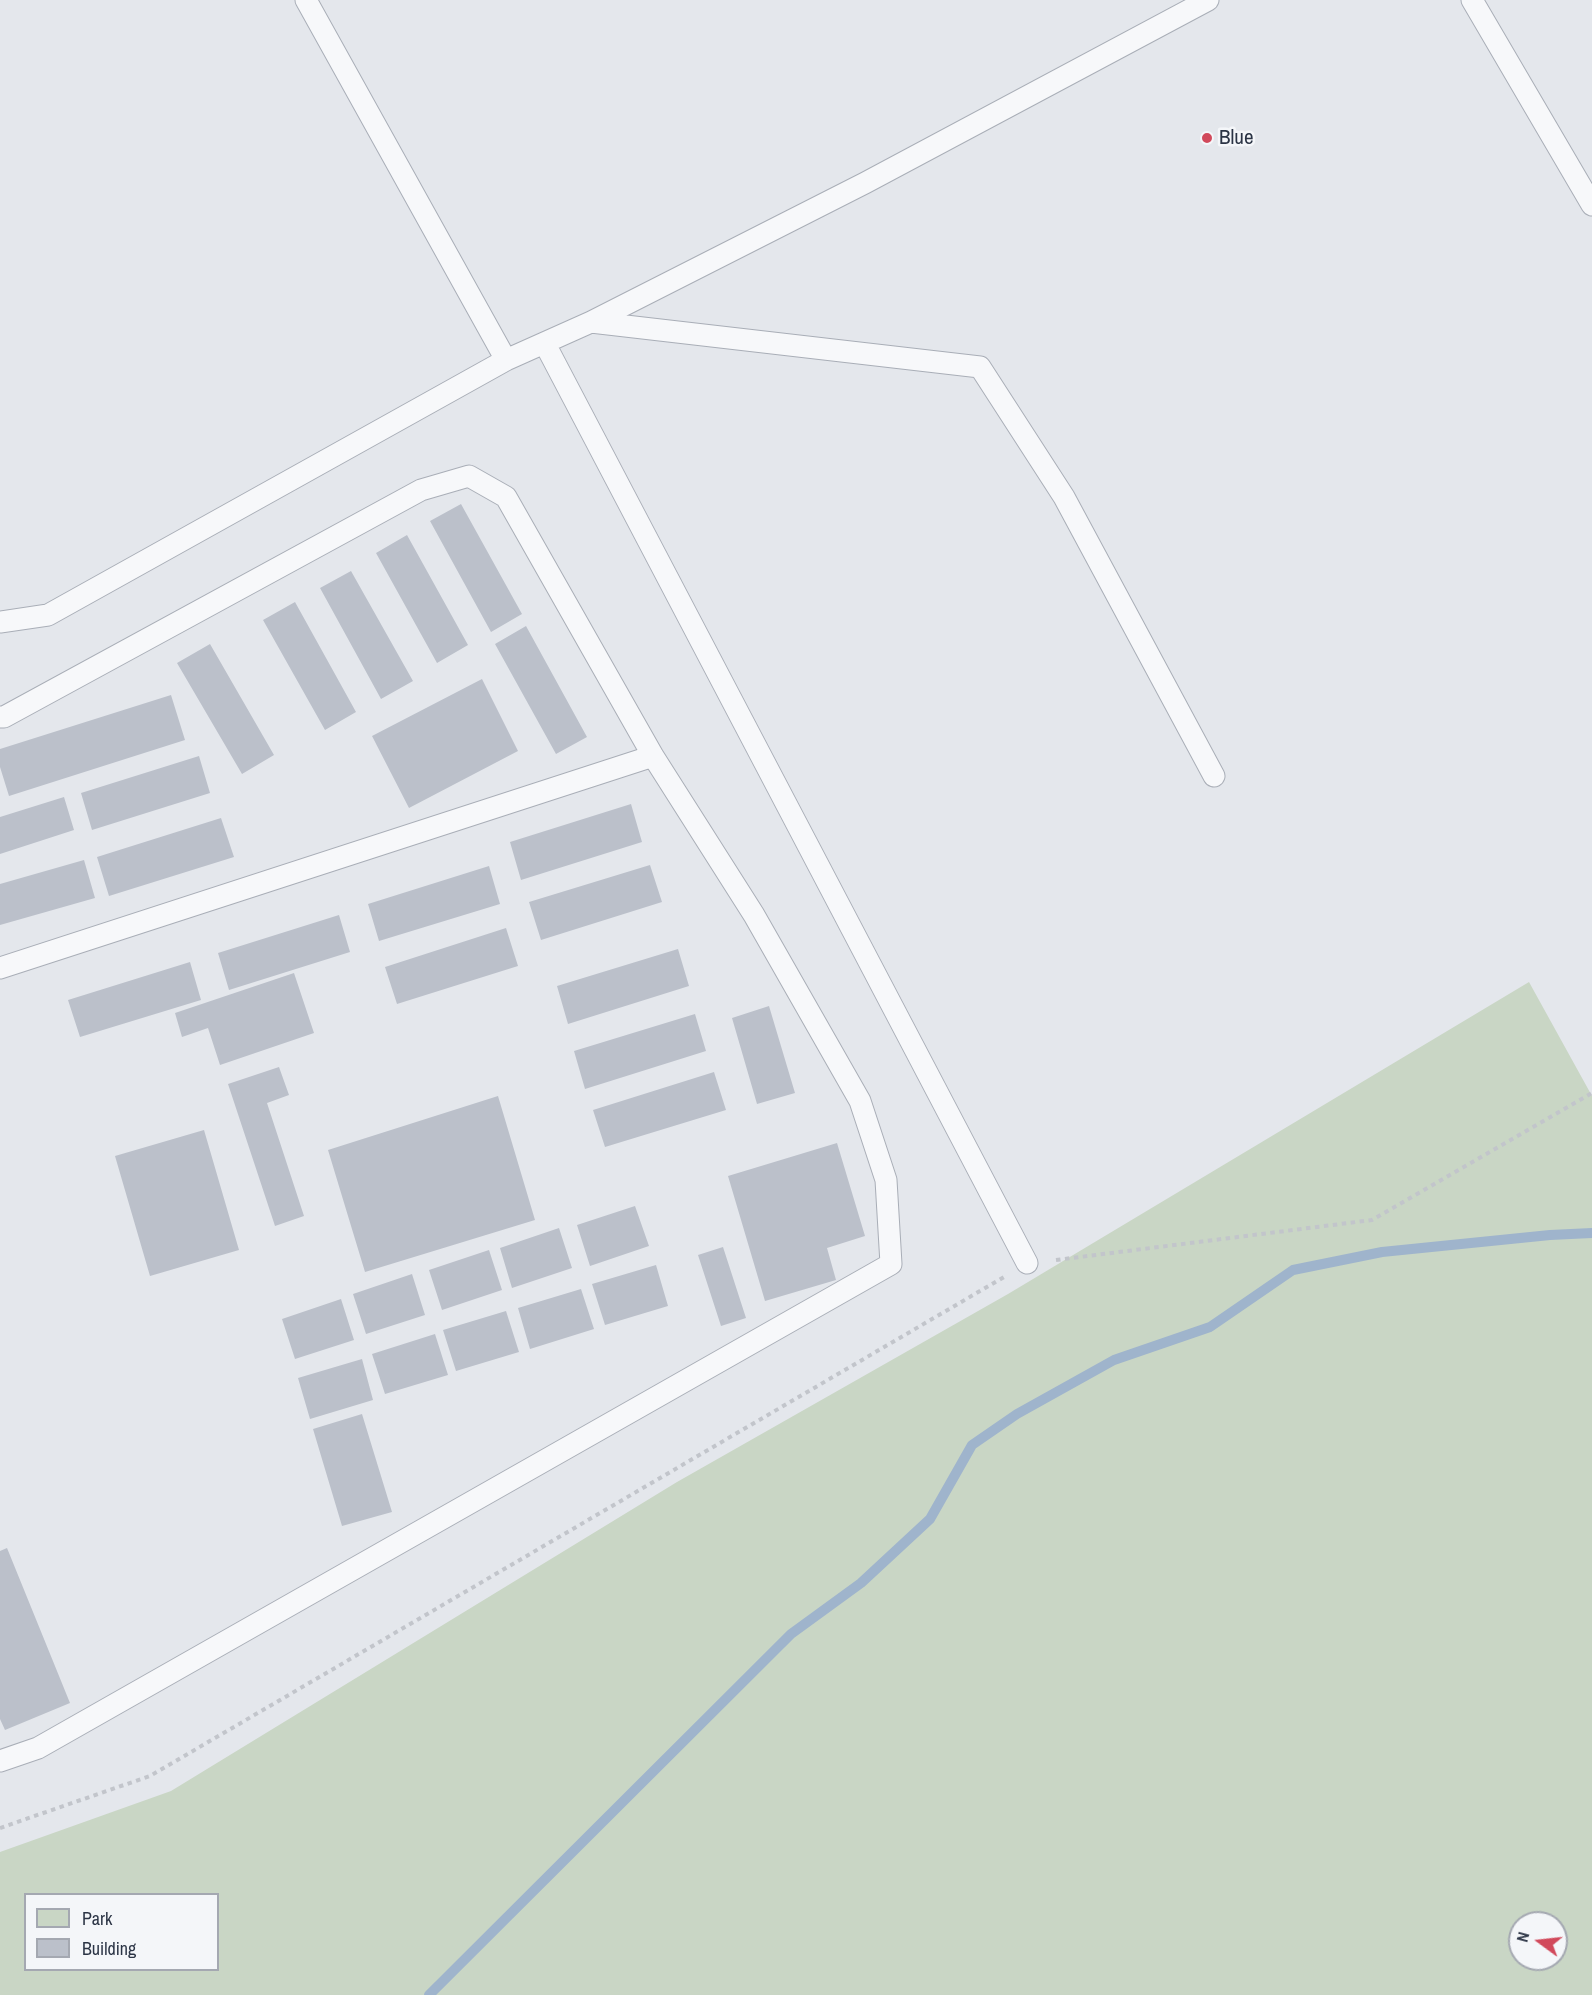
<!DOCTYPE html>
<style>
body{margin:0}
#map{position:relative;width:1592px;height:1995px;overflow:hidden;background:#e4e7ec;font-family:"Archivo Narrow",sans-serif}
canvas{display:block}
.legend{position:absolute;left:24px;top:1893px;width:195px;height:78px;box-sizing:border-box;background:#f4f6f9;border:2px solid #a4a8b1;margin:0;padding:8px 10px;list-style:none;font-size:18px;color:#2b3445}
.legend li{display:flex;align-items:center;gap:12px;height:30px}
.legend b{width:30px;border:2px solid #a4a8b1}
.north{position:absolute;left:1508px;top:1911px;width:60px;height:60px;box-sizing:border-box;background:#f4f6f9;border:2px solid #a4a8b1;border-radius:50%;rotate:285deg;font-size:16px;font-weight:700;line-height:24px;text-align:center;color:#2b3445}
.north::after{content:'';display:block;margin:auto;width:21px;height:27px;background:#d1495b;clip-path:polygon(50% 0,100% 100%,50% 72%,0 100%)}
</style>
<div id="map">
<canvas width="1592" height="1995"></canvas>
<ul class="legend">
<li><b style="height:16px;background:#c9d6c5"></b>Park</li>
<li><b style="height:16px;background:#bbc0ca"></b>Building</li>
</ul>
<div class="north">N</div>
</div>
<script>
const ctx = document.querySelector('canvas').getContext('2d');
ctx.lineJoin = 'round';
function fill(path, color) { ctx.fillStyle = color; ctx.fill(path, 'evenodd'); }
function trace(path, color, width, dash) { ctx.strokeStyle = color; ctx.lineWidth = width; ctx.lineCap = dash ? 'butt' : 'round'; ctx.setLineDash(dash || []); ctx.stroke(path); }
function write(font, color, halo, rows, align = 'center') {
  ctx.font = font + ' "Archivo Narrow",sans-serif'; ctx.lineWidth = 5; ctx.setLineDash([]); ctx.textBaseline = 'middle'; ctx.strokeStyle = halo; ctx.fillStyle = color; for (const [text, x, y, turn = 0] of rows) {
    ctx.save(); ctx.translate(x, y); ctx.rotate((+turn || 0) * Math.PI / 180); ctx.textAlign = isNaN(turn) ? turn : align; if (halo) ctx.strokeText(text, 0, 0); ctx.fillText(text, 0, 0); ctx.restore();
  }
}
const green = new Path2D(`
 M1529,982L1592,1096V1995H0V1852L171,1791L677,1482L1008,1294ZM26,1894H218V1970H26ZM1520,1923H1556V1959H1520Z`);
const stream = new Path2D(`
 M429,1995L791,1634L861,1583L930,1519L972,1445L1017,1414L1114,1360L1210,1327L1293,1270L1382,1252L1550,1235L1592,1233`);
const building = new Path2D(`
 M461,504L522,614L491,632L430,521Z
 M407,535L468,645L437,663L376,553Z
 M351,571L413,681L381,699L320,588Z
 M295,602L356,712L325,730L263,620Z
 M526,626L587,737L556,754L495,644Z
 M210,644L274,755L242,774L177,663Z
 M482,679L518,751L409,808L372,736Z
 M171,695L185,740L9,796L0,767V749Z
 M199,756L210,793L92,830L81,793Z
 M64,797L74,830L0,854V817Z
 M631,804L642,842L521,880L510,842Z
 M221,818L234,857L109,896L97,857Z
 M84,860L95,898L0,925V884Z
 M650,865L662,902L541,940L529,902Z
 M489,866L500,904L379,941L368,904Z
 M339,915L350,952L229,990L218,953Z
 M506,928L518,966L397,1004L385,967Z
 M678,949L689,986L568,1024L557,986Z
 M190,962L201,1000L80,1037L68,1000Z
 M294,973L314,1033L220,1065L208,1028L182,1037L175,1013Z
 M769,1006L795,1093L757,1104L732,1018Z
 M695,1014L706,1051L585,1089L574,1051Z
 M279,1067L289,1095L267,1103L304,1216L275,1226L228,1084Z
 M714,1072L726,1110L605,1147L593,1110Z
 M498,1096L535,1220L365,1272L328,1150Z
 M204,1130L239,1250L150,1276L115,1156Z
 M837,1143L865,1236L827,1248L836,1280L765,1301L728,1176Z
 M635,1206L649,1246L590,1266L577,1225Z
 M559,1228L572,1268L512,1288L500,1248Z
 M723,1247L746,1318L721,1326L698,1255Z
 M489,1250L502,1290L442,1310L429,1270Z
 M656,1265L668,1306L605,1325L592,1284Z
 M412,1274L425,1315L366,1334L353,1294Z
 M581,1289L594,1329L530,1349L518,1308Z
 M341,1299L354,1340L295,1359L282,1319Z
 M506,1311L519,1352L456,1371L443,1330Z
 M435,1334L448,1375L385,1394L372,1354Z
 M362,1359L373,1400L310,1419L298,1378Z
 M362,1414L392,1512L342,1526L313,1429Z
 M7,1548L70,1703L5,1730L0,1719V1551Z`);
const path = new Path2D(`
 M1056,1260L1372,1220L1592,1093
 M0,1828L150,1776L1004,1277`);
const lane = new Path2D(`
 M306,0L506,360
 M1472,0L1592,205
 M591,322L865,183L1208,0
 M545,344L1027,1263
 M0,622L48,615L506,360L591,322L980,367L1064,497L1214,776
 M0,717H4L421,490L469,476L506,497L653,756L754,915L860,1101L886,1180L891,1264L38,1748L0,1761
 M0,968L653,756`);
const markers = [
 [1207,138,6,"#d1495b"]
];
const poiNames = [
 ["Blue",1219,138]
];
fill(green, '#c9d6c5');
trace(stream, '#9fb4cc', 10);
fill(building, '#bbc0ca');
trace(lane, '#a9aeb7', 23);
trace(path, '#c2c5cb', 4, [4.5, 4.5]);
trace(lane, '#f7f8fa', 21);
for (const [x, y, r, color] of markers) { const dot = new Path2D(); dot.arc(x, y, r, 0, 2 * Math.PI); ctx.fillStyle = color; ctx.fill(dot); trace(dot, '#f4f6f9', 2); }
write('21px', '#2b3445', '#f4f6f9', poiNames, 'left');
</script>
